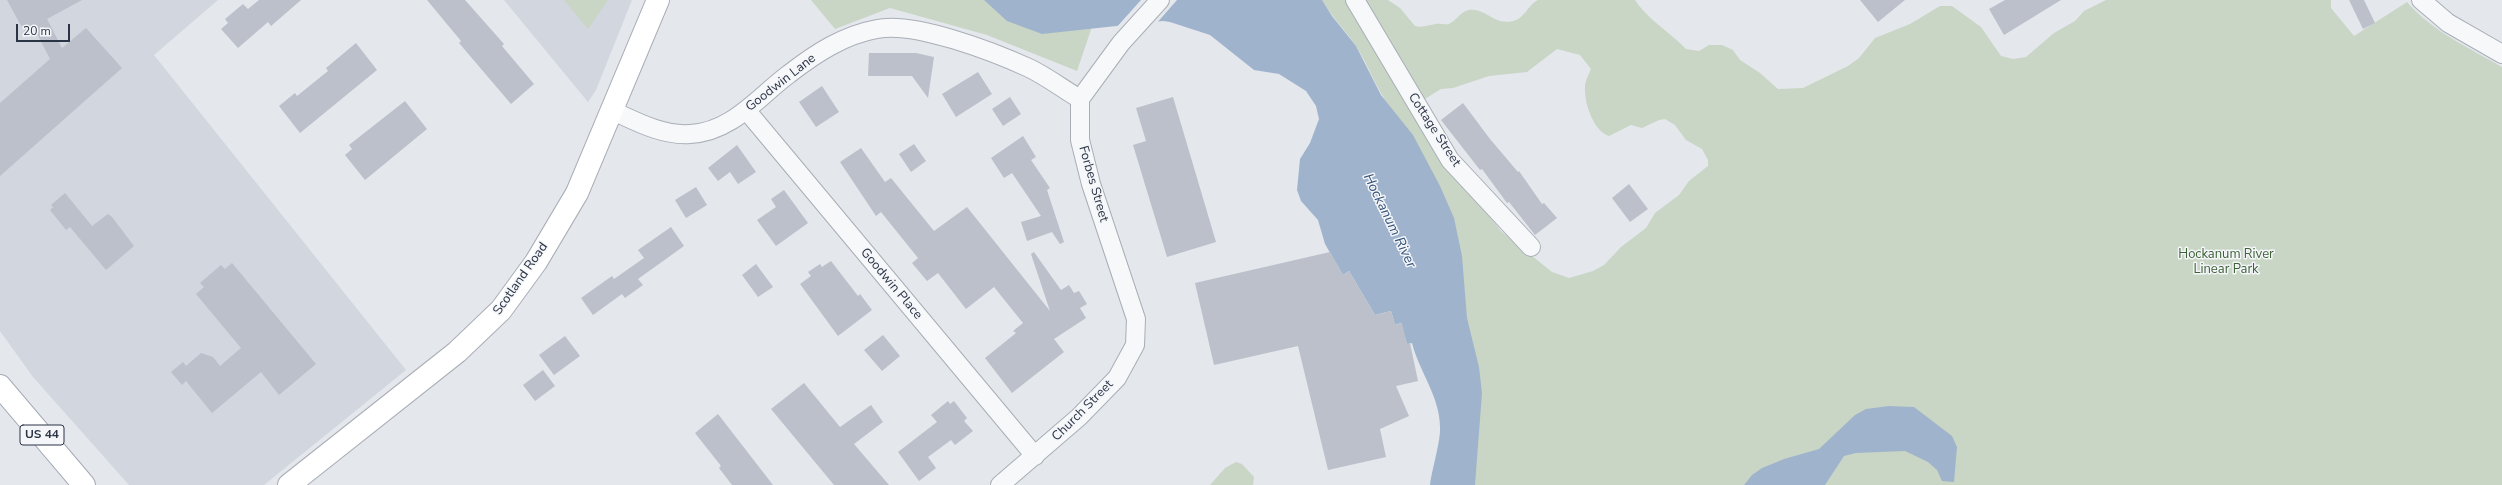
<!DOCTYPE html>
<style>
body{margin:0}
#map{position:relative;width:2502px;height:485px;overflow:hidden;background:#e4e7ec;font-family:"Nunito Sans",sans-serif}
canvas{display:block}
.scale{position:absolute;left:16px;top:24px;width:54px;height:18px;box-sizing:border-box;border:2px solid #2b3445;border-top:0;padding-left:5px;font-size:12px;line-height:14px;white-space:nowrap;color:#2b3445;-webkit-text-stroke:3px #f4f6f9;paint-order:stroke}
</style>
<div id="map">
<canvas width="2502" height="485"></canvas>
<div class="scale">20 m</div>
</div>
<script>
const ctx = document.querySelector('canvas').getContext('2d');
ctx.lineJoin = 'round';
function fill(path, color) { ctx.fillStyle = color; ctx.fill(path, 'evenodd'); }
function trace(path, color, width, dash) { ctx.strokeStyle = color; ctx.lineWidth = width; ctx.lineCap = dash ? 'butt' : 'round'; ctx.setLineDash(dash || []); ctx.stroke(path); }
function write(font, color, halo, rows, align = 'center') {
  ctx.font = font + ' "Nunito Sans",sans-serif'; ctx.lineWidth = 3; ctx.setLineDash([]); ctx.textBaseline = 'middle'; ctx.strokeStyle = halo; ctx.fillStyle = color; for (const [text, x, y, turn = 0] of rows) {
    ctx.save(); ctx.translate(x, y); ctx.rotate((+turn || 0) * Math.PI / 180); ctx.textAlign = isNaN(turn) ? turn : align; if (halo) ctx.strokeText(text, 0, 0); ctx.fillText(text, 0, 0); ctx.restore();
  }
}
const built = new Path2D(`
 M0,0H218L154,55L406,370L264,485H129L33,377L0,331Z
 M504,0H632L596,90L588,102Z`);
const green = new Path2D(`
 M564,0H608L588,29Z
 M811,0H1101L1077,71L987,35L890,8L835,29Z
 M1322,0H1388L1400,8L1415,26C1424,28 1428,25 1436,24C1440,23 1445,25 1449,24C1456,21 1461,11 1469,10C1485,7 1494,26 1513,21C1524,19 1528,5 1538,0H1635C1646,18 1671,33 1686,49L1699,51L1709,45H1722L1733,50L1740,60L1760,73L1778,89L1803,88L1848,66L1859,58L1875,38L1910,24L1940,6H1952L1981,27L2001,56L2013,59L2026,57L2054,33L2075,21L2084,11L2106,0H2331V8L2354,36L2407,2C2433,32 2468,47 2502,67V485H1455L1391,108C1376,89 1369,66 1356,46C1345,30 1332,17 1322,0ZM1557,49L1580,55L1591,69C1589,74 1585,81 1585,87C1584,102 1593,131 1609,136L1631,125L1642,128L1659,120L1665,119L1675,125L1686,140L1702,149L1708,160V166L1689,181L1679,195L1655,213L1646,228L1621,247L1604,265L1593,271L1569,278L1552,272L1501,231L1454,171L1420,102L1441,89L1453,88L1489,76L1527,72Z
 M1236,462L1242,464L1254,477L1253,485H1210L1225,468Z`);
const water = new Path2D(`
 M984,0H1322L1332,16L1356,46L1381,95L1413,135L1440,186L1454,218L1462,256L1467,318L1479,367L1482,393L1475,485H1430C1432,469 1441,440 1440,427C1440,397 1419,371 1412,343L1407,344L1401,323L1395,325L1391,311L1375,315L1349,271L1343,275L1325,244L1318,220L1301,201L1297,190L1300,159L1310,143L1319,119L1316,106L1306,91L1279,74L1254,70L1210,35L1170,22L1163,21L1042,34L1007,21Z
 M1889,406L1914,407L1952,436L1957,447L1954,482L1942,481L1937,470L1928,462L1905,451L1856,453L1844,456L1825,485H1744L1752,475L1762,468L1784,459L1819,449L1855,415L1866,409Z`);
const pier = new Path2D(`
 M1141,0H1177L1156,24L1115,29Z`);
const building = new Path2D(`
 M7,0H82L47,19L62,48L86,28L122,68L0,176V103L50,59L34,28L25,33Z
 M259,0H301L271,26L268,22L238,48L221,29L228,23L225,19L243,4L248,9Z
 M427,0H465L504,44L502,46L534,84L511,104L459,43L461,41Z
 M1860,0H1905L1878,22Z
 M2005,0H2061L2004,35L1989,9Z
 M2349,0H2364L2375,23L2363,29Z
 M356,43L377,70L300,133L279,106L295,93L297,96L328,71L326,68Z
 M869,53H916L934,57L928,98L912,76H868Z
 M978,72L992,94L956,117L942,94Z
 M822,86L839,112L816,127L799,102Z
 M1010,97L1021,114L1003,126L992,109Z
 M1173,97L1216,242L1167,257L1133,145L1146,141L1136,108Z
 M405,101L427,129L365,180L345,155L352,149L349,145Z
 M1463,103L1490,139L1518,172L1519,171L1542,204L1544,203L1557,218L1535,235L1509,202L1507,203L1482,169L1480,170L1441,120Z
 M1023,136L1036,157L1031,160L1050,188L1047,190L1064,242L1060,244L1052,232L1027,241L1021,222L1041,216L1012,173L1004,178L991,158Z
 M914,144L926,161L911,172L899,154Z
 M737,145L756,172L738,184L730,172L718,181L708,168Z
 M861,148L885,182L891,178L934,231L967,207L1050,311L1031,254L1034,252L1061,290L1069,285L1074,293L1079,291L1087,304L1080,308L1086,318L1054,339L1064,352L1012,393L985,358L1016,333L1013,331L1023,323L994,287L966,309L938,273L927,281L912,263L918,258L881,212L876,216L840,162Z
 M1629,184L1648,209L1630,222L1612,198Z
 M696,187L707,205L686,218L675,200Z
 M784,190L808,223L776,246L757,220L776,207L771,199Z
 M65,193L92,226L108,214L112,217L134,246L106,270L70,227L66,230L50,210L53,207L51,205Z
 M671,227L684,246L638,279L643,285L625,298L622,294L593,315L581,298L612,276L614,279L644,258L638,250Z
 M1330,252L1343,275L1349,271L1375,315L1391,311L1395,325L1402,323L1407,344L1410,343L1418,381L1396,386L1409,416L1380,429L1386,457L1328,470L1298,346L1214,365L1195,283Z
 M831,261L858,296L860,294L872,310L838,336L800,284L811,276L808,272L820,264L822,267Z
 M232,263L316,364L279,395L261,372L212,413L186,381L182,385L171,372L183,362L186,366L201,353L213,357L220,366L241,348L196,294L204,287L200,283L221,265L225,269Z
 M756,264L773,287L758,297L742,275Z
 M883,335L900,356L882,371L864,350Z
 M565,336L580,356L554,375L539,355Z
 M543,370L555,386L535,401L523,385Z
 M804,383L840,427L871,405L883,422L854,444L889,485H834L771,409Z
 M948,401L950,404L954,401L967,418L964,421L973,431L955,445L951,440L928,457L936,468L919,481L898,452L937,422L931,415Z
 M718,414L773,485H732L719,468L721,466L695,433Z`);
const minor = new Path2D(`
 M1355,0L1450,160L1531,247
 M2421,0L2448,23L2502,54
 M613,111C637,122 663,136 690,134C732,132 758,97 789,74C816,53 844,35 877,29C914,21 994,52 1029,68C1046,76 1063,89 1080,99
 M747,111L1035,456
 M1000,485L1079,417L1117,378L1135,345L1136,319L1091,184L1080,140V99L1121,43L1160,0`);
const secondary = new Path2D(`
 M289,485L457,352L501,310L536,262L577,193L658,0`);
const primary = new Path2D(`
 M0,386L84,485`);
const shields = [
 [42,435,44]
];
const shieldNames = [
 ["US 44",42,435]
];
const streetNames = [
 ["Goodwin Lane",781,83,-38],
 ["Cottage Street",1434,130,57],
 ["Forbes Street",1093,184,74],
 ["Scotland Road",521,279,-55],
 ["Goodwin Place",891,284,50],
 ["Church Street",1083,411,-45]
];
const parkNames = [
 ["Hockanum River",2226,255],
 ["Linear Park",2226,270]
];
const waterNames = [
 ["Hockanum River",1389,221,64]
];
fill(built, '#d2d6de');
fill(green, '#c9d6c5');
fill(water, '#9fb4cc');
fill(pier, '#e4e7ec');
fill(building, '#bbc0ca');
trace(minor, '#a9aeb7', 20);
trace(secondary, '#a9aeb7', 24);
trace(primary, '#a3abb8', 24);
trace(minor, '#f7f8fa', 18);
trace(secondary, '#fff', 22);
trace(primary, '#fff', 22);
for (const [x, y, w] of shields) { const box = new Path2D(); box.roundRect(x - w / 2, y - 10, w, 20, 3); ctx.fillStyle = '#f4f6f9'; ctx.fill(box); trace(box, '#2b3445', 1); }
write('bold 12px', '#2b3445', null, shieldNames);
write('13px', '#2b3445', '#f4f6f9', streetNames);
write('13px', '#3f6138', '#f4f6f9', parkNames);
write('italic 14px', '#34527a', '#f4f6f9', waterNames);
</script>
